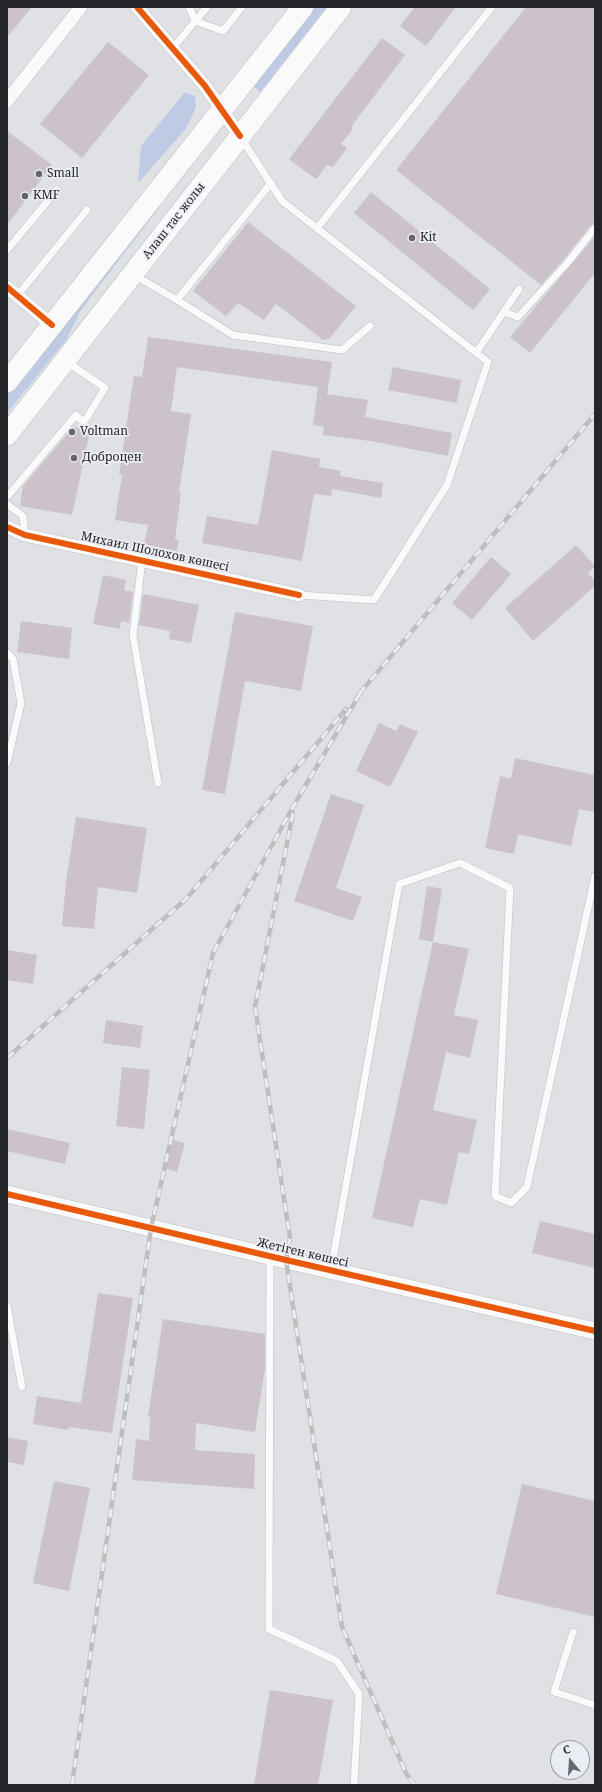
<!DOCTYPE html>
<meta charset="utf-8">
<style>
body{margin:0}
#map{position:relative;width:602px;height:1792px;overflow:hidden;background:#dfe1e5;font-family:"Noto Serif",serif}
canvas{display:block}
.frame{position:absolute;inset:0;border:8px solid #252629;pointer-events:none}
.north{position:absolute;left:550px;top:1740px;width:40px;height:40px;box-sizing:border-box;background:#eaedf4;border:1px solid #9b9da3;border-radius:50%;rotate:342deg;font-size:11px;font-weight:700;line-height:16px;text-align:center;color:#252629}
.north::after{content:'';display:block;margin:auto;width:14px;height:18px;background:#66676b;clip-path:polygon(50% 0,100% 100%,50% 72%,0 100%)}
</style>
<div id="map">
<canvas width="602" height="1792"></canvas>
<div class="frame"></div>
<div class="north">С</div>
</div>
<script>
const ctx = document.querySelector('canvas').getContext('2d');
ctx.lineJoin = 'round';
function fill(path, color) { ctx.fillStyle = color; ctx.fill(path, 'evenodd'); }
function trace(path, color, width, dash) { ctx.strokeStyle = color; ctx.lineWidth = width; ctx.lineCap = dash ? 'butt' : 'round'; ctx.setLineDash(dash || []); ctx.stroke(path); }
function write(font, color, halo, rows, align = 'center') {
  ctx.font = font + ' "Noto Serif",serif'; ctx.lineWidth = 3.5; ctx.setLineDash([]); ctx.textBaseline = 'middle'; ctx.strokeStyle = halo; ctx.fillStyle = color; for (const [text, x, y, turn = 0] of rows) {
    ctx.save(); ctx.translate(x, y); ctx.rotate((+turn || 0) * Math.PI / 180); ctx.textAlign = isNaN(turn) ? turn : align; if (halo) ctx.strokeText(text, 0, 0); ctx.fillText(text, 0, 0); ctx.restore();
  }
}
const green = new Path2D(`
 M312,7H327L260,92L252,84Z
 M185,92L195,96L196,107L185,130L138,183L141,146Z
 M201,147L202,151L81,310L66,340L7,413V396Z`);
const building = new Path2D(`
 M7,7H32L7,37Z
 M415,7H456L426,46L400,26Z
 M526,7H595V223L591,225L565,258L541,285L396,170Z
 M382,38L405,55L351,127L353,129L341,144L347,148L333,167L327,165L316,179L289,159Z
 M108,42L149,75L82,158L40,124Z
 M7,131L52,165L7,225Z
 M371,192L490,289L473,310L354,213Z
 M248,222L356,306L329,339L323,340L276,304L264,320L238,303L226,316L193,291Z
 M595,236V273L530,353L510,337Z
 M148,337L332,362L327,394L368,400L365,417L452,433L448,456L370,441L323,435L324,427L313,425L318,387L177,367L171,411L191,414L179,492L181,493L175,539L179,540L177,551L144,544L148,525L115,520L122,475L119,474L134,376L142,377Z
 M393,367L461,380L457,403L388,390Z
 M73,427L90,431L72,515L20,506L23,486Z
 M272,450L320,459L319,467L341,471L340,476L383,483L381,498L332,489L331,496L314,494L302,561L202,543L207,516L258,525Z
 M576,545L595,566L588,573L595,581V586L533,641L505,608Z
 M491,557L511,574L472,620L452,603Z
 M103,575L126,580L124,590L133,592L129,623L121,621L120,629L93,624Z
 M143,594L199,605L191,643L169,639L170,631L139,625Z
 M235,612L313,626L301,691L245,681L225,794L202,790Z
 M21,621L72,628L69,659L17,652Z
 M379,723L396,731L400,724L418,732L390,787L356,771Z
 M515,758L595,775V812L579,809L571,846L518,834L514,854L485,848L500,776L511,779Z
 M331,794L364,805L336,888L362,897L353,921L294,901Z
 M76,817L147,828L137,893L98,887L94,929L62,926L66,882Z
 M427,886L442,889L433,942L419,939Z
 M433,942L469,949L454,1015L478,1020L470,1058L446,1052L433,1110L477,1120L469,1154L459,1152L447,1205L420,1199L413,1227L372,1218Z
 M7,950L37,955L33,984L7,980Z
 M106,1020L143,1026L140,1048L103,1043Z
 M122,1067L150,1070L144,1129L116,1126Z
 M7,1129L70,1143L65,1164L7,1151Z
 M173,1140L185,1143L177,1172L164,1168Z
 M540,1221L595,1234V1268L532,1253Z
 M98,1293L133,1298L112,1433L69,1427L68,1430L33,1424L37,1396L81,1403Z
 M163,1319L265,1334V1368L255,1432L196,1423L195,1450L255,1454L254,1489L132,1480L136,1439L149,1441L150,1417L148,1416Z
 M7,1437L28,1441L24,1465L7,1462Z
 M54,1481L90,1488L69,1591L33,1583Z
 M522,1484L595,1501V1617L496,1594Z
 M270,1690L333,1700L318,1785H254Z`);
const service = new Path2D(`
 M189,7L195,21
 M195,21L223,31L242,7
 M173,48L207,7
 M241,138L282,201L488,362L447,485L374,600L299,595
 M271,183L177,300L233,335L342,350L370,326
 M318,227L492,7
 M7,250L57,190
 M134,275L177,300
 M17,296L87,210
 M504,312L518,317L569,261L595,228
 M476,353L519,289
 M7,497L76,415L84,422L105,388L67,362
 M7,504L23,516L25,535
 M142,560L133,635L158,783
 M7,653L13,659L21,703L7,763
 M270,1257L269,1629L337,1661L359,1694L354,1785
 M331,1270L399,884L460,863L510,888L495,1196L511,1203L527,1187L595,876
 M7,1306L22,1387
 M573,1632L554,1692L595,1705`);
const minor = new Path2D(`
 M137,7L205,86L240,136
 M7,101L81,7
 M7,287L52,325
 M7,527L25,535L299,595`);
const tertiary = new Path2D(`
 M7,1194L286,1260L595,1331`);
const primary = new Path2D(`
 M7,382L303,7
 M7,435L341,7`);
const rail = new Path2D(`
 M359,694L595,414
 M293,813L255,1007L290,1238L286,1260L342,1627L406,1773L415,1785
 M7,1058L186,899L346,709
 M72,1785L151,1228L213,953L294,805L362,690`);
const cycleway = new Path2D(`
 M137,7L205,86L240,136
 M7,287L52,325
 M7,527L25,535L299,595
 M7,1194L286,1260L595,1331`);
const markers = [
 [39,174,4,"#66676b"],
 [25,196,4,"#66676b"],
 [412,238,4,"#66676b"],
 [72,432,4,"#66676b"],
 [74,458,4,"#66676b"]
];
const poiNames = [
 ["Small",47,174],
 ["KMF",33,196],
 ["Kit",420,238],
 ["Voltman",80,432],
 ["Доброцен",82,458]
];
const streetNames = [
 ["Алаш тас жолы",174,221,-52],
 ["Михаил Шолохов көшесі",155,552,12],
 ["Жетіген көшесі",303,1253,13]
];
fill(green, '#bfcbe4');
fill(building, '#cbc2cb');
trace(service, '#bcbec1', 8);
trace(minor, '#bcbec1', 14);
trace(tertiary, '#bcbec1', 18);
trace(primary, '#bcbec1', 22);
trace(service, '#fafafb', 7);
trace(minor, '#fafafb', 13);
trace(tertiary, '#fafafb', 17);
trace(primary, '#fafafb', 21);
trace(rail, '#bebebf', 4.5);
trace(rail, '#eaedf4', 3, [9]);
trace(cycleway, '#e8590c', 6);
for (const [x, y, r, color] of markers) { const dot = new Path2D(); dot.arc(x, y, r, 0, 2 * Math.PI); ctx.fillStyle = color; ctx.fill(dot); trace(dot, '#eaedf4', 1.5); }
write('12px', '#252629', '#eaedf4', poiNames, 'left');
write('12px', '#252629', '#eaedf4', streetNames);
</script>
